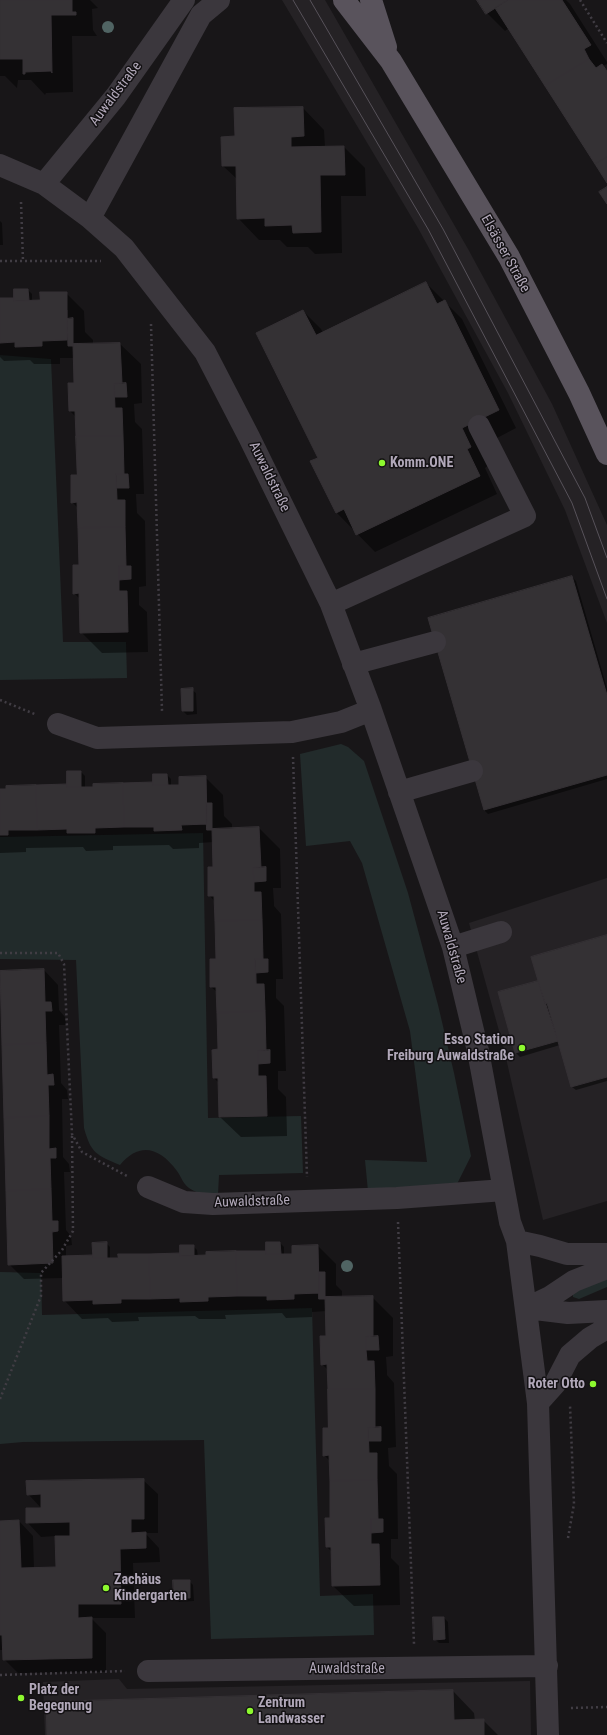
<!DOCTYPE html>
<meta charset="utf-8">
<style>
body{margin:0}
canvas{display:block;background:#181618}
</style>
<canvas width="607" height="1735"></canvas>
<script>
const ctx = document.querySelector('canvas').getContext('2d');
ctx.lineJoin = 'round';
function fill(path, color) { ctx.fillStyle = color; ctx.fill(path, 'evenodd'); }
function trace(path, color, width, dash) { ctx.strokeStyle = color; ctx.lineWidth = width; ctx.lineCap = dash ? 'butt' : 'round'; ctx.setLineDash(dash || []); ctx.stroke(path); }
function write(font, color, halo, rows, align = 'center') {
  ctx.font = font + ' "Roboto Condensed",sans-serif'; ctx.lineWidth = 3; ctx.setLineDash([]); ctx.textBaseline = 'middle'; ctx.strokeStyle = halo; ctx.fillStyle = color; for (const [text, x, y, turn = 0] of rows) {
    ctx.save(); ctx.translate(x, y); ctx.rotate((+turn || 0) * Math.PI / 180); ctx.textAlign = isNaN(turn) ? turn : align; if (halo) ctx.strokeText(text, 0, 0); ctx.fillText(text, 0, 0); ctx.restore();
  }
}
const built = new Path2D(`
 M282,0H325L468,249L552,404L607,525V623L565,510L508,393L418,228Z
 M607,878V1201L543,1220L503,1045L469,923Z
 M119,1679L127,1689L530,1681L531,1735H45L43,1682Z`);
const green = new Path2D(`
 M0,355L51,359L63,642H126L127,678L0,680Z
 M341,744L348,747L364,761L408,893L438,1005L454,1073L471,1156L456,1186L368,1191L365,1160L427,1162L410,1031L362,863L350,841L306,846L300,754Z
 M203,833L208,1118L301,1116L303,1173L219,1175L218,1194C207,1194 199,1195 189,1188C183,1184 181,1176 177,1171C160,1148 140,1141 120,1165C96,1155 91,1153 84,1128L76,960L0,959V837Z
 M0,1272L41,1273L42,1315L312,1308L320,1596L373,1594L374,1635L211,1639L204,1440L23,1442L0,1444Z
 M607,1276V1287L579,1299L573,1297V1293Z`);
const shadow = new Path2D(`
 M0,0H90L98,8L92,9L93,30L97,36H72L73,92L46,93L45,95L31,80H18L17,88L5,76H0Z
 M479,0H566L570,4L607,62V64L603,66L607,70V181L509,28L505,31L487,13Z
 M303,108L324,130L325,147H344L365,168L366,196H341L342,253L315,254L308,247H287L280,240H259L238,218L237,179L223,166L236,137Z
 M0,221L2,223L3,245H0Z
 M426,283L462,319L516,428L480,447L489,465L485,468L497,494L375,552L336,512L319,458L303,311L321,329L323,333Z
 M28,290L32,294V301H41L66,293L84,311L85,332L93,340V344H120L141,364L142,403L134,404L135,422L142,429L144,494H136L137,513L145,521L146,586L139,587V605L147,612L148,652L102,653L81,632V600L74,593L80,566L78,508L72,502L78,476L76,417L70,411L75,384V358H60V364H34L30,360L4,361L0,357V299H15ZM27,293H29L30,306ZM66,310H68V327H66Z
 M572,577L576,581L607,688V779L488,814L484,810Z
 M192,690L196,693L197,714L187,715L183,711Z
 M81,772L85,776V788L154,783L167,775L171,779V786H180L205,777L223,795L224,816L232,824V829L259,828L280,849L281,888H273L274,903V906L281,914L283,979H276V998L284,1006L286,1071H278V1089L286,1097L287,1136L241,1137L220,1117V1084L214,1078L219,1050L217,992L211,987L217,960L215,902L209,895L214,868V842L199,843V848L173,849L169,845L113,846V850L86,851L83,847L26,848V852L0,853V790L68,785ZM255,970L257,972V989H255Z
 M607,936V1081L576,1090L572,1087L560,1045L520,1057L516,1053L500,993L539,982Z
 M44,970L58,985L59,1010L65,1017L66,1025H59L61,1083L67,1090L68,1099H62L63,1157L69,1164L70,1172H64L66,1230L71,1236L72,1245L66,1246V1257L94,1256L106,1243L110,1247V1259L181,1254L193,1246L197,1250L198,1257L266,1252L280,1243L284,1247V1255H293L318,1246L336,1264V1285L342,1291V1298L372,1297L393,1318V1356L386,1357L387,1371V1375L394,1383L396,1447L388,1448L389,1466L397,1474L398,1539H391V1558L399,1566L400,1605L354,1606L333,1586L332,1552L326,1546L331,1519L330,1461L324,1455L329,1429L328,1370L322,1364L327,1337V1311L312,1312V1317L286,1318L282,1313L225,1315L226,1319H199L195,1316L138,1317L139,1321L112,1322L108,1318L82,1319L64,1300L63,1278L24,1279L9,1264Z
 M143,1480L158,1494V1533H145L159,1548L160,1562L133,1563L135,1618H91L106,1633V1672L18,1673L4,1659V1650H0V1522L19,1521L33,1536L34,1569L57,1568L56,1536L41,1537L27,1522L42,1509L28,1494Z
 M175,1581H189L193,1585L194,1601L179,1602L175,1598Z
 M444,1618L448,1622L449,1643H439L435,1639Z
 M453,1691L474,1713L475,1721L483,1720L498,1735H48Z`);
const building = new Path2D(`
 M0,0H72V12H76V15H51L52,73L51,71L25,72V74H23V59H0Z
 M477,0H508L486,14Z
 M508,0H562L591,45L584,49L589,59L545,86L495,8Z
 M589,59L596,68L602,64L607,71V157L595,164L545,86Z
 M303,107L304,136L291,137V147L344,146L345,175H320L321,232L293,233L292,225L265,226V218L237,219L236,166H222L221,137L235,136L234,108Z
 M607,157V183L595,164Z
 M607,187V204L599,192Z
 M426,282L437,304L445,300L499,410L462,428L471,447L467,449L480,476L356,535L344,509L336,513L310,461L318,458L256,333L303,310L316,335Z
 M14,289H28L29,301H14Z
 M40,292H67V340L42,341V346L15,347V342L0,343V298H14V301L40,300Z
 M73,318V346H68L67,319Z
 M120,343L122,383L114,384L115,408H122L123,436H76L75,411H69L68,383H74L73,344Z
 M126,383L127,397H115L114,384Z
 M76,436H123L124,474H116L117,500H125V527L78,528L77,502L71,503V475H77Z
 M116,474H128L129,488H117Z
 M125,527L126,566H119V591H127L128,632L80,633L79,593L73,594V565H79L78,528Z
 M119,566H131V579L119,580Z
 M572,576L607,695V775L484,810L428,618Z
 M193,688V711H182L181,689Z
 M67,771H81V787H67Z
 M153,774H167L168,785H153Z
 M206,776L207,824L181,825L182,830L154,831V827H124L123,783L153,782V785H179V777Z
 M123,783L124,827L95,828V833H67V829L37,830L36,785L67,784V787H93V784Z
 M36,785L37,830H8V835H0V789H6V786Z
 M206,803H212V830H207Z
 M259,827L261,868H253L254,882V892H261L262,920L215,921L214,896H208V867H213L212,829Z
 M266,867V881L254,882L253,868Z
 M262,920L263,959H255L256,984H264L265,1011L217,1013L216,987H210V959H216L215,921Z
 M607,935V1077L571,1087L547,1003L545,1004L531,957Z
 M255,959H268V972L256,973Z
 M44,969L45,1002H51L52,1011H45L46,1043L2,1045L0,971Z
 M538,981L558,1041L515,1053L498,992Z
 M265,1011L266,1051H258V1076H266L267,1116L219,1117L218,1078H213L212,1050L218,1049L217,1013Z
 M46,1043L47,1075L53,1074L54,1085H48L49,1116L4,1118L2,1045Z
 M270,1050V1063L258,1064V1051Z
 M49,1116V1149L56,1148V1158H50L51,1189L6,1191L4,1118Z
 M51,1189L52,1221H58V1231L52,1232L53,1263L8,1265L6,1191Z
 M107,1242V1258H93L92,1243Z
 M266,1242H280L281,1254H266Z
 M180,1245H194V1256H180Z
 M318,1245L319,1293L294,1294V1299L267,1300V1296H237L236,1251H266V1254H292V1246Z
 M236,1251L237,1296L208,1297V1301L180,1302V1298L150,1299L149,1254L180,1253V1256L206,1255V1252Z
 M118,1254H149L150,1299H121V1303L93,1304V1300L63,1301L62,1256L93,1255V1258H118Z
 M319,1272H325V1299H319Z
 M373,1296V1336L366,1337V1350L367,1361H374L375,1389H328L327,1364L321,1365L320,1336H326L325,1297Z
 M378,1336L379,1350H366V1337Z
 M328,1389H375V1427L368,1428L369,1453H377V1480L330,1481L329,1455L323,1456V1428H328Z
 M381,1427V1441H368V1428Z
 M144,1479V1519H131V1533L146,1532V1548L120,1549L121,1604H78V1618L92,1617V1658L3,1660L2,1635H0V1521L19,1520L21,1568L56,1567L55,1536H70V1522L26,1523V1508H41V1494L27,1495L26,1481Z
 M377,1480L378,1519H371V1544H379L380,1585L332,1586L331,1547H326L325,1518H330V1481Z
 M371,1519H383V1532L371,1533Z
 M173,1580H190V1598H174Z
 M433,1617H444L445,1639L434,1640Z
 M453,1690L454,1720L484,1719V1735H47L46,1702Z`);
const path = new Path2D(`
 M580,0L607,43
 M21,202L23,261
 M0,261H101
 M151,324L162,711
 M0,700L37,715
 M293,757L307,1177
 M0,953H58L64,964L72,1134L82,1152L127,1176
 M398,1222L414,1644
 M0,1399L41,1296V1273L62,1250L73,1231L72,1135
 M568,1538L574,1504L570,1405
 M0,1675L125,1671
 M571,1708L607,1707`);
const minor = new Path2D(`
 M0,165L44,184L90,218L124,248L205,352L249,437L331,604L371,710L453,947L478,1051L510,1222L517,1241L538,1403L548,1735
 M44,184L116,96L184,0
 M90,218L201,15L219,0
 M331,604L525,516L479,426
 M353,664L435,642
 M58,724L97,738L292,732L341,722L371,710
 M399,792L472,771
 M453,947L501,932
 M148,1187L184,1202L213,1204L397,1198L504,1190
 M517,1241L540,1246L567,1254H607
 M527,1308L550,1297L574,1281L607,1268
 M527,1308L568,1313L607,1311
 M538,1403L555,1384L570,1355L590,1338L607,1328
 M148,1671L547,1666`);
const major = new Path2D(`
 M344,0L391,61L509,257L579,393L607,454
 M371,0L386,47`);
const tram = new Path2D(`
 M293,0L428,229L572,503L607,599
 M310,0L443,229L585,498L607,558`);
const trees = [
 [108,27],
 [347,1266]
];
const markers = [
 [382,463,4,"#8df82f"],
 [522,1048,4,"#8df82f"],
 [593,1384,4,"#8df82f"],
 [106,1588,4,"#8df82f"],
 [21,1698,4,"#8df82f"],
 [250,1711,4,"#8df82f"]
];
const streetNames = [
 ["Auwaldstraße",116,94,-53],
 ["Elsässer Straße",505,254,61],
 ["Auwaldstraße",269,477,64],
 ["Auwaldstraße",451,947,74],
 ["Auwaldstraße",252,1202,-2],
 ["Auwaldstraße",347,1669]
];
const poiNames = [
 ["Komm.ONE",390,463],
 ["Esso Station",514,1040,"right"],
 ["Freiburg Auwaldstraße",514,1056,"right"],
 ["Roter Otto",585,1384,"right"],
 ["Zachäus",114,1580],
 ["Kindergarten",114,1596],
 ["Platz der",29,1690],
 ["Begegnung",29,1706],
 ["Zentrum",258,1703],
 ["Landwasser",258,1719]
];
fill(built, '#252225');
fill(green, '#222b2b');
fill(shadow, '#0007');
fill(building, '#343134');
trace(building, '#343034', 1);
trace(path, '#413d44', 2.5, [2, 3]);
trace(minor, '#3b373d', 22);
trace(major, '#59535c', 22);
trace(tram, '#57525a', 1);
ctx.fillStyle = '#506463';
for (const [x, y] of trees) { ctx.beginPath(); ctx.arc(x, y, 6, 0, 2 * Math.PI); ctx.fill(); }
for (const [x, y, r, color] of markers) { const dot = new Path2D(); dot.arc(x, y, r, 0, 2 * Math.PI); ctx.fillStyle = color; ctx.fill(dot); trace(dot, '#131113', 1.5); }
write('14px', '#b1a8b9', '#131113', streetNames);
write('bold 14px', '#b1a8b9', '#131113', poiNames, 'left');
</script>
